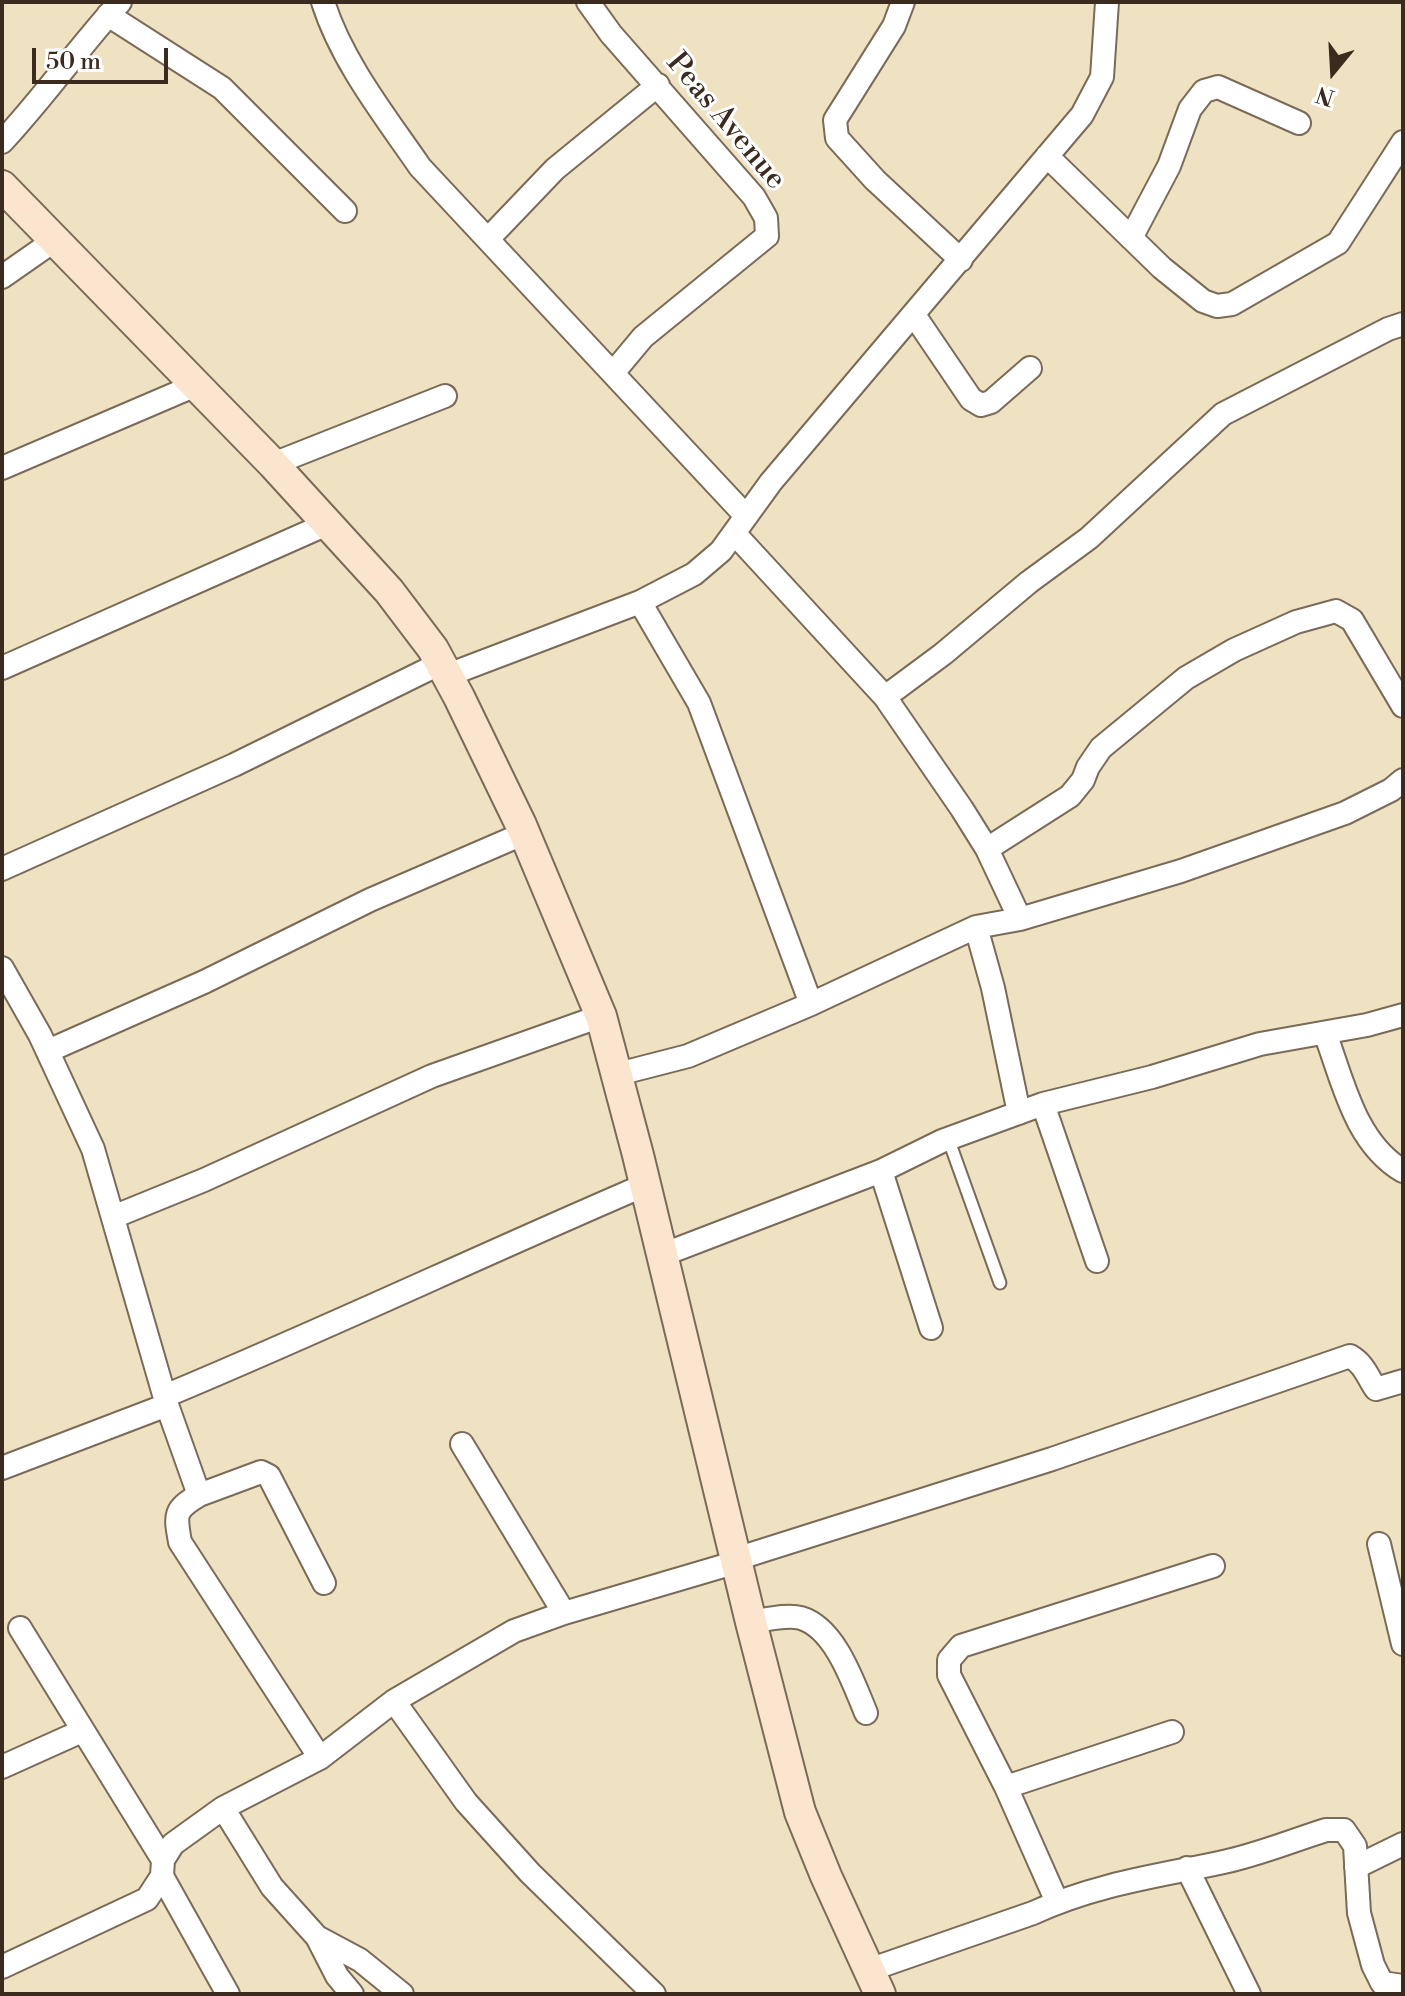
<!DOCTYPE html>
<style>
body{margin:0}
#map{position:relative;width:1405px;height:1996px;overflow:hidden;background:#efe2c3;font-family:"Libre Bodoni",serif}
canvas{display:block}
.frame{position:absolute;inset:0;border:4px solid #3b2a1e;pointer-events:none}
.north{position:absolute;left:1293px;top:32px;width:80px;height:80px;-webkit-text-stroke:6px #fff;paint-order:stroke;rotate:198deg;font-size:22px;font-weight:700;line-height:32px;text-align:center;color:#3b2a1e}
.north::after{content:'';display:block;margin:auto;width:28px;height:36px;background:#3b2a1e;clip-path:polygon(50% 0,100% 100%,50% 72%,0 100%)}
.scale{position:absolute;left:32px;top:48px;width:136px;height:36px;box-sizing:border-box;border:4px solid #3b2a1e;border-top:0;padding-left:10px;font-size:24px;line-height:28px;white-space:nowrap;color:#3b2a1e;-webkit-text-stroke:6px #fff;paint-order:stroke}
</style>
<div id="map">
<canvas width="1405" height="1996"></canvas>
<div class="frame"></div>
<div class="north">N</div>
<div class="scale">50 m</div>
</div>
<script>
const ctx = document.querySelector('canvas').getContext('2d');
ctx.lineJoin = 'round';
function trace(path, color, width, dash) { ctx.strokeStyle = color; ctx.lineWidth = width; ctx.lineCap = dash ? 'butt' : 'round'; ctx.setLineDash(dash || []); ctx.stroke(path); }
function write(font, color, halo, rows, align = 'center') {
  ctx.font = font + ' "Libre Bodoni",serif'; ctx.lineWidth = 6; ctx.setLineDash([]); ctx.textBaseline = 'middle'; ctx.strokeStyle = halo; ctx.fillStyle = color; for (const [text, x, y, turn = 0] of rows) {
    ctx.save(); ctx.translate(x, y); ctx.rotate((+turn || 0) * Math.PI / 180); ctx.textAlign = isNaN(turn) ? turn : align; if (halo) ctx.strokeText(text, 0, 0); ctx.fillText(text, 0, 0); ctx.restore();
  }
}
const lane = new Path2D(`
 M948,1138L1000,1283`);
const street = new Path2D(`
 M323,2C342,62 385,116 420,167L746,516
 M588,2L611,34L754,197L766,218L767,236L643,337L613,373
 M903,2L894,26L835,120L837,138L875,180L961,260
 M108,15L222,88L345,211
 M2,142C44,97 79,47 120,2
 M1047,156L1162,268L1203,301L1217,306L1232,304L1338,243L1403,142
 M1131,238L1169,166L1190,109L1204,91L1218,87L1299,123
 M488,239L555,169L658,85
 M2,277L55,240
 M914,315L971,399L981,405L991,402L1030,368
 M273,464L445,396
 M2,468L196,385
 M734,533L885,697L962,809L987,849L1020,919
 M640,602L699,703L811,1004
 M2,668L327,524
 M448,675L640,602L694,574L721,551L771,482L1082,115L1102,77L1107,2
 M885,697L943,654L1029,582L1089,538L1223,414L1388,329L1403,324
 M987,849L1070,796L1083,780L1088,767L1101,748L1186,678L1234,650L1296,622L1336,611L1352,620L1403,706
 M2,869L234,765L441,663
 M976,927L993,988L1019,1113
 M2,968L40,1035L93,1149L167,1405L199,1495C174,1510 175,1514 180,1542L320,1758
 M1325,1033C1343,1081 1355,1143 1403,1171
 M48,1051L204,982L370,900L525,833
 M618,1074L688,1056L811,1004L976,927L1020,919L1181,871L1345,813L1391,790L1403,780
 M1043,1104L1097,1261
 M881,1171L931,1328
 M113,1217L204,1180L432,1076L601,1016
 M662,1255L881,1171L942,1141L1043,1104L1152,1077L1260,1044L1367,1025L1403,1015
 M165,1396C326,1329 484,1254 645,1185
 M462,1444L564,1613
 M2,1468L167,1405
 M199,1495L261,1472L269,1476L324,1583
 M1379,1544L1403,1644
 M736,1559L1052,1459L1350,1356C1365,1365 1367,1376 1376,1389L1403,1381
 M751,1622C765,1620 787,1614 801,1618C835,1628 853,1682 866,1713
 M20,1628L163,1860
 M394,1701L466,1802L530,1873L654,1994
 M2,1767L82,1731
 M1006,1787L1172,1732
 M223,1808L272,1887L317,1937L337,1976L352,1994
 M1356,1867L1403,1844
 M1187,1868L1249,1994
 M162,1876L228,1994
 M1057,1902L1006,1787L949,1675V1660L961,1646L1213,1566
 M317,1937L360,1960L402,1994
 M2,1967L147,1899L162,1876L163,1860L173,1844L223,1808L320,1758L394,1701L514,1631L564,1613L737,1562
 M869,1970L1033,1913C1093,1885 1156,1876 1219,1863C1255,1856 1291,1841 1326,1830H1344L1355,1846L1359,1913L1373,1965L1382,1983L1403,1986`);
const secondary = new Path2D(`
 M2,186L273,464L389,591L433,649L459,697L521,825L601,1016L638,1155L751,1622L800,1812L826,1876L880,1994`);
const streetNames = [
 ["Peas Avenue",725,122,50]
];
trace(lane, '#7a6a58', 15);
trace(street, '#7a6a58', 26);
trace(secondary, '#7a6a58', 34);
trace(lane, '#fff', 11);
trace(street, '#fff', 22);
trace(secondary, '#fbe5cf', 30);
write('30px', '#3b2a1e', '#fff', streetNames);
</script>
